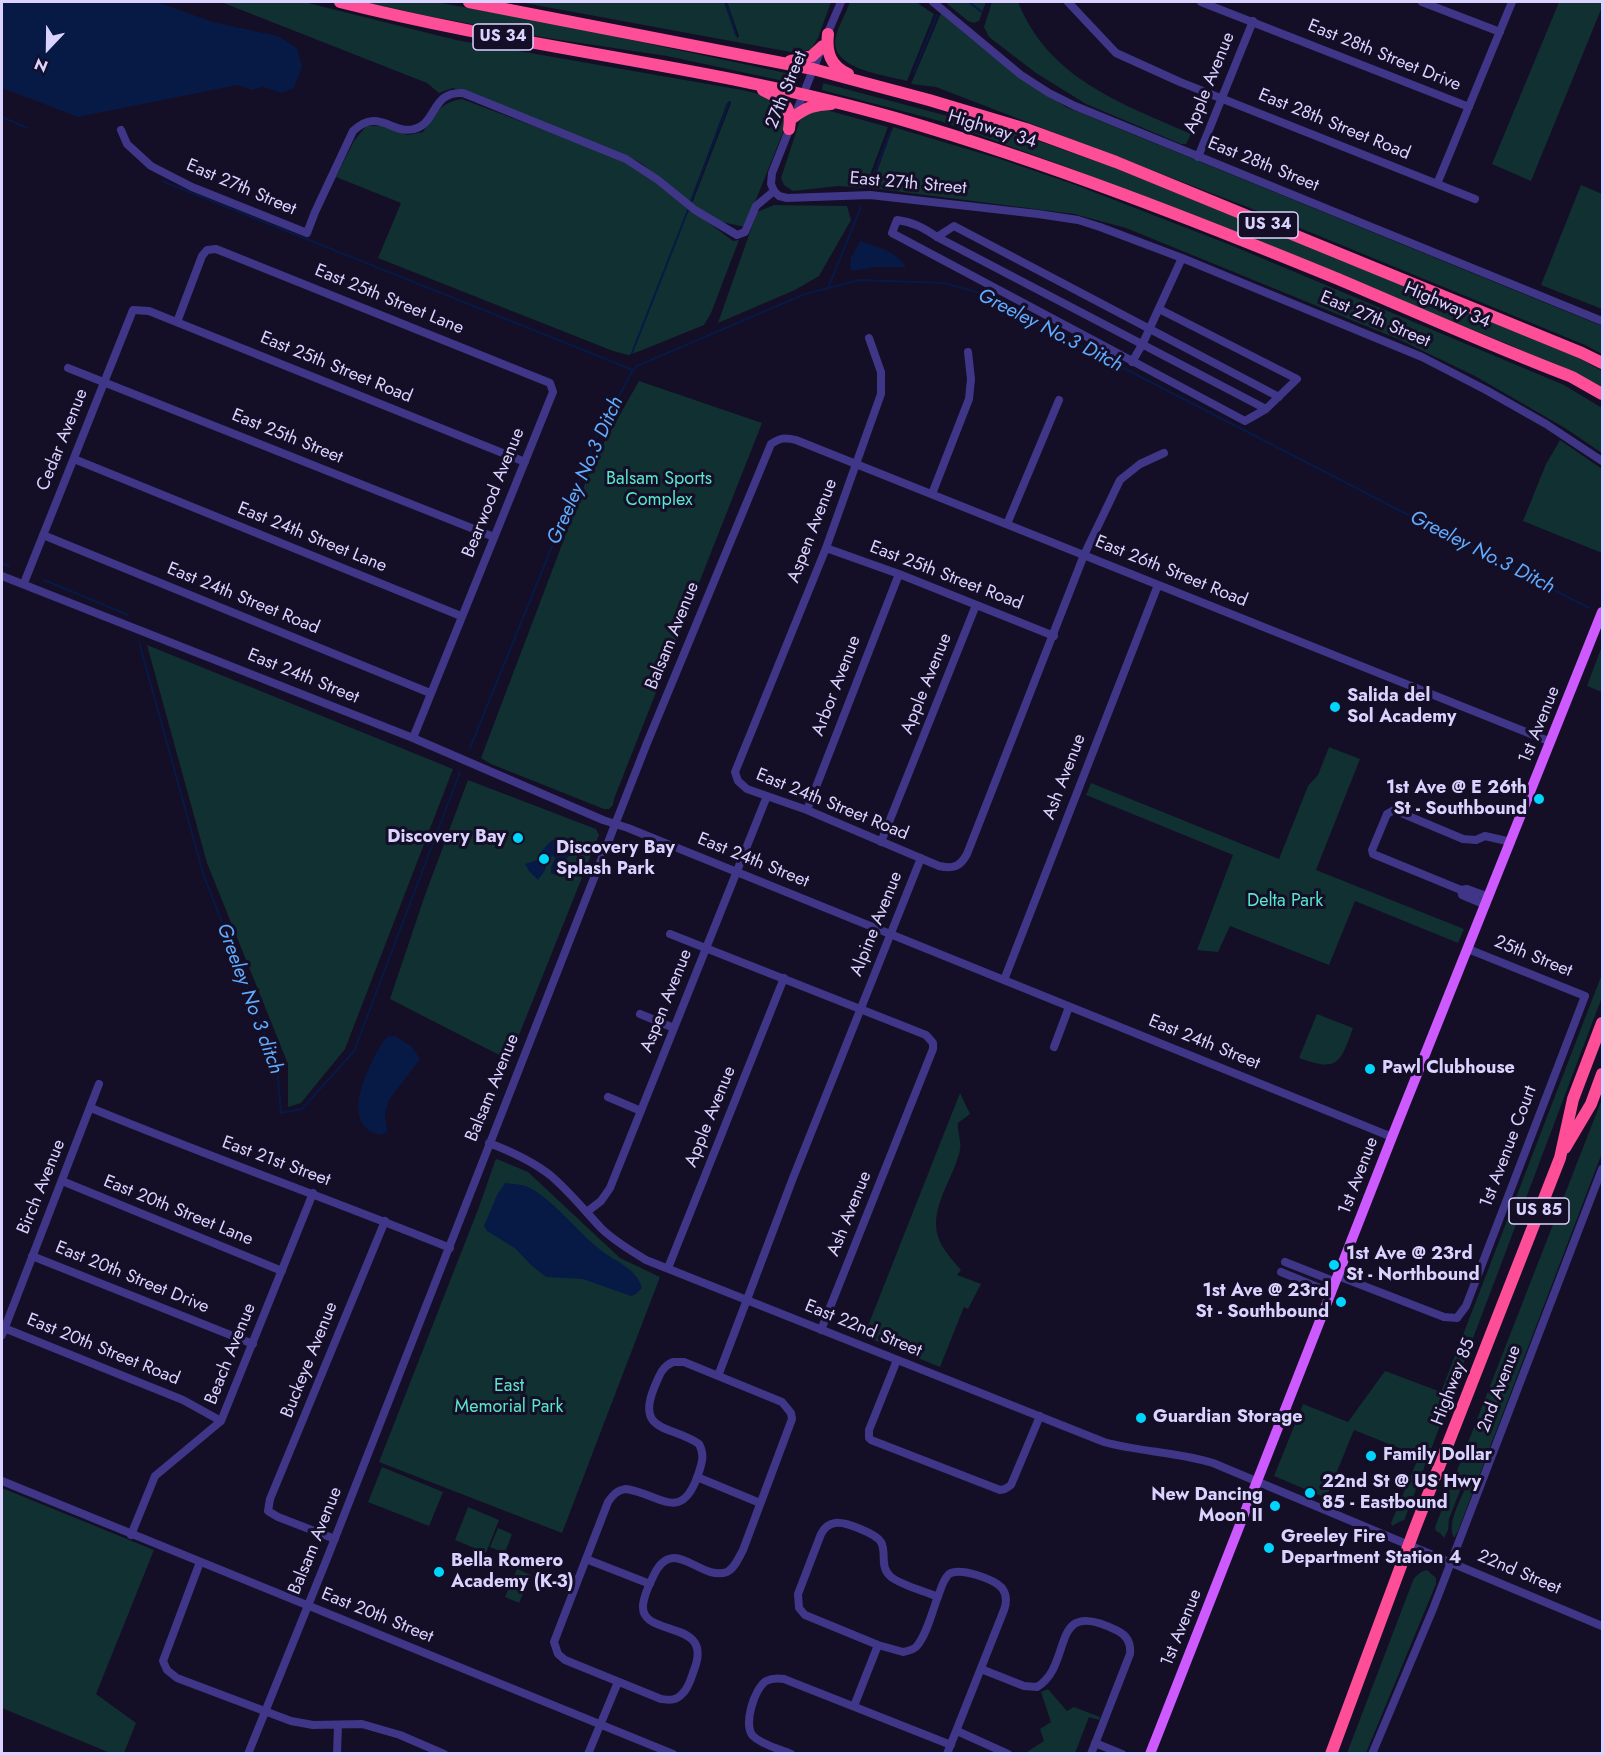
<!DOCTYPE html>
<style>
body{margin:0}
#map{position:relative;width:1604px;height:1755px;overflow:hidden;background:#140e27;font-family:Jost,sans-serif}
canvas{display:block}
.frame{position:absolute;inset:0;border:3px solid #dbd3ff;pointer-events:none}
.north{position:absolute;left:18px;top:18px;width:60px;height:60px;-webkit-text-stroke:4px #140e27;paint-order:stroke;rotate:202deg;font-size:16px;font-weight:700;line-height:24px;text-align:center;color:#dbd3ff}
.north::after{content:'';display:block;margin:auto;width:21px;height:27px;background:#dbd3ff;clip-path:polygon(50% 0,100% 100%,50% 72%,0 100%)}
</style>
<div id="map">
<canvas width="1604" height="1755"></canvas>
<div class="frame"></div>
<div class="north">N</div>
</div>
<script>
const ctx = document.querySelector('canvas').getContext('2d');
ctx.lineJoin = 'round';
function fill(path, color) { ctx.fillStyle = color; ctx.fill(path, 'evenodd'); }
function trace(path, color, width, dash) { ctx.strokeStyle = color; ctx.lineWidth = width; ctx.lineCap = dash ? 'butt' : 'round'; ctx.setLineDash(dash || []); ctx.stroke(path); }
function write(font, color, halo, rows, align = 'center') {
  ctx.font = font + ' Jost,sans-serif'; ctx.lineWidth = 6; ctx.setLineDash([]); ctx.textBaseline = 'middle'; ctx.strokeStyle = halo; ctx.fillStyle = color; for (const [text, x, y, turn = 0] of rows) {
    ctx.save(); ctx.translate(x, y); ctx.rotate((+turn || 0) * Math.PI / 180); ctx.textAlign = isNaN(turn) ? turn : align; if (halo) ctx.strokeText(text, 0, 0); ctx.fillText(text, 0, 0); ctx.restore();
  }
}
const green = new Path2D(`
 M221,2H304L456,40L742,90C765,96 775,95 786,119L782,135L745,227L722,222L688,202L641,163L619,152L453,88L439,93L427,83ZM730,101L731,103L693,201L690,202L727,103Z
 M365,2H435L547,22L795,75L793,83L667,56L547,38L428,16Z
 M519,2H724L737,38L739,36L727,2H831L818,38L811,49L796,53Z
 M850,2H916L934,14L907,81C885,75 827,69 836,36C839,25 846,13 850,2Z
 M945,2H986L979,21L974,23L968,21Z
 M992,2H1018C1049,79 1121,103 1191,134L1186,144H1181L1086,104L1036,73L989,37L984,27Z
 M1559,2H1602V7L1531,181L1492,164Z
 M941,13C981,48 1021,79 1066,107L1602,326V354L1585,345L1268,215L936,87L911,84Z
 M823,83L1027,137L1115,168L1572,354L1602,371V388L1508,344L1067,167L940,121L822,90Z
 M462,99L615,157L636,168L733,241L739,240L711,313L704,325L640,351L628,355L613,351L378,258L401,203L336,177L354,141L366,126H385L407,135L423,132C435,114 439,103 462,99Z
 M823,109L888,127L865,188L838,186L793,191L784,185L781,178L800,120L807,113Z
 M893,127L997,158L1073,184L1228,244L1564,385L1602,408V453L1565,428L1475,376L1398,339L1126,228L1074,214L871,188Z
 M1581,185L1602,194V309L1541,285Z
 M774,205L847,206L851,220L819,276L795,290L718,323L757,212Z
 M639,381L762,423L614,799L613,805L609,809H604L491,764L481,758L594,460Z
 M1560,440L1602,469V553L1523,521L1546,464Z
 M147,645L453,769L345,1049L301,1103L288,1107V1064L207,863Z
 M1602,646V692L1587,686Z
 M1329,747L1360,759L1316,870L1464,929L1458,943L1355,901L1329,965L1230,926L1218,952L1197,950L1233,855L1086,795L1091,783L1279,859L1308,786L1318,775Z
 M468,780L596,829L599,835L509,1060L390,999L425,895Z
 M1602,974V997L1404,1521L1403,1520L1392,1526L1391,1523L1419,1456L1354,1430L1326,1498L1274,1476L1303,1404L1348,1422L1385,1371L1441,1392Z
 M1317,1014L1353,1028C1340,1064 1338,1072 1299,1058Z
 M960,1093L970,1114L958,1123C957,1132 962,1142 960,1150C953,1182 925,1211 941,1244C946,1253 954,1262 961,1270L957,1275L981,1284L968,1309L964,1307L940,1367L864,1336Z
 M1602,1099V1153L1458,1531L1454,1538C1446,1522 1462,1498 1468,1482L1464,1480L1449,1519L1448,1530L1444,1538L1440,1533L1436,1531L1435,1527Z
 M497,1159L528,1172L620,1258L660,1277L562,1533L379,1462L479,1207L495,1161Z
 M382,1467L443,1492L429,1526L368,1502Z
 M2,1488L154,1550L96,1694L136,1723L124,1753H110L2,1708Z
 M468,1507L499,1520L486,1553L455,1540Z
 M498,1528L512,1534L505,1553L490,1547Z
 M517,1569L531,1575L519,1603L505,1597Z
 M1427,1570L1436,1578V1584L1366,1753H1347L1414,1578L1421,1572Z
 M1048,1689L1067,1711L1074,1707L1100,1717L1099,1720L1089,1717L1075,1753L1024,1754L1044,1741L1040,1729L1051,1722L1041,1692Z`);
const water = new Path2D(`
 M2,2H157L213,22L278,36L297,48L302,67L294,88L282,93L264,87L252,90L238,85L78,117L2,88Z
 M860,241C876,246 897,252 906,267H875L853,271L850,269L851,258Z
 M552,840L557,842L558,847L563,845L568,846L570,855L562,864L559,873L556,875L551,873V867L555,858L553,856L550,857L544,872L538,880L529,871L525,864L540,859L542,856L539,854Z
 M395,1036L412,1047L420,1059L389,1100L385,1113L387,1132L381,1135C336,1125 370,1064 383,1041L388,1037Z
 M505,1183C513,1184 521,1184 528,1187C552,1198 579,1234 602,1251C618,1263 637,1269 642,1288L636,1294L631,1296L583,1279L546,1277L531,1265L515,1248L487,1231L484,1226L497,1195Z`);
const stream = new Path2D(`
 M726,2L736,35
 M969,2L982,12
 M914,72L937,15
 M2,117L27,128
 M162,181L633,370
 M870,185L890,132
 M691,201L729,102
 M828,288L861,207
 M632,353L688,210
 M2,563L9,566
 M44,580L128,615
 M139,642L203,873L277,1065L281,1113L302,1109L354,1051L460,772
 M470,748L597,436L633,370L637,366L805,294L860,280L944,283L976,292L1589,608`);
const minor = new Path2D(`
 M933,2L1021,75L1049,93L1075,106L1602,321
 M1068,2L1116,53L1180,82L1475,199
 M1201,2L1469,107
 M1422,2L1500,32
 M826,37L841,2
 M121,130L127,144L151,166L192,187L307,233L315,212L353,131C379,107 392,135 414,129C437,124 431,91 463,93L626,159L658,180L695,210L737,235L745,232L756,206L774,191
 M1198,157L1253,21
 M1437,184L1512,2
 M774,191L779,196L787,198L870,195L1038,214L1078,220L1100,227L1182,258L1422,357L1486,390L1546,424L1602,461
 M774,191L771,184L772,173L820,52
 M937,237L954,226L1279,397
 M1159,309L1297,379L1266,409L1245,421L892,233L897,220C913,222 924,228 937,237L1266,409
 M177,322L202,256L207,250L216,249L550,383L553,392L413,738
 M869,338L881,372V394L826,548L735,772L738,781L747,789L807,810L939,866C953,869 960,867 967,854L1084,555L1120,480L1140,464L1164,453
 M1132,362L1143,343L1182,258
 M68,368L494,537
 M74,459L461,616
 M932,494L969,399L971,379L968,352
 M1007,524L1059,400
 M43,535L430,693
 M826,548L899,574L1054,636
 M2,576L413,738L603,820L628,828L1392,1137
 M24,583L133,310L149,311L525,462
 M807,810L899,574
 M881,842L976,605
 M1461,890L1373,854L1372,850L1387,814L1394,810L1463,839L1476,840L1485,836L1511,842
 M1486,905L1462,895L1461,890L1467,889L1489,897
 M670,934L926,1035L933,1043V1049L821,1330
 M1004,980L1158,585
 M640,1014L674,1028
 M1054,1047L1069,1007
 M608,1097L641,1111
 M91,1108C210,1157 331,1200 450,1248
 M489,1143C510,1151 532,1161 550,1175C569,1191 584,1210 601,1228C614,1241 630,1250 646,1260L1104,1442C1140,1452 1177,1452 1213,1463L1602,1626
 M62,1181L282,1271
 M588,1211L601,1201L610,1188L767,796
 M32,1256L253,1344
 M1285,1262L1336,1282
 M668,1268L784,978
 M1281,1272L1332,1293
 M1338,1276L1444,1317L1457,1318L1466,1306L1585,996L1468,949
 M4,1328L183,1400L221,1421
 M2,1335L99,1084
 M897,1360L869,1430V1438L871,1440L1000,1490L1005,1489L1011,1485L1040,1416
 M673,1362H684L782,1402L791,1413L792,1419L743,1550C739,1557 735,1568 727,1572C699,1582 672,1531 652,1579C648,1587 644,1596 643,1605C640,1639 715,1617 694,1670C691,1678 689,1688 682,1694C676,1701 670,1700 661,1699L565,1660L558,1654L554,1642L608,1502C613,1495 617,1490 626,1489C660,1494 681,1524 698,1475C702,1463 705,1455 699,1444C671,1425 636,1433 654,1388C659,1377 661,1367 673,1362Z
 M718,1376L793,1178L921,858
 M697,1477L760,1503
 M2,1481L673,1754
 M131,1535L155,1476L221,1421L313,1193
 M335,1539L278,1517L268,1511L270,1499L385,1221
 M586,1559L650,1584
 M200,1562L163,1661L167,1670L177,1678L291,1721L313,1725L362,1724L400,1735L444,1754
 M938,1597C924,1591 901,1585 891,1577C879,1567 887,1553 881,1542C876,1534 845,1521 835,1523C828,1524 824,1528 821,1534L798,1594L799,1608L805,1615L878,1645L903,1652C908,1651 913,1650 916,1647C927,1636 934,1605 940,1591C942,1585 945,1578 949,1574C960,1567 994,1579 1002,1588C1007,1595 1007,1602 1004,1610L947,1754
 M981,1669L1024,1686L1037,1687C1075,1664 1047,1595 1118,1631C1128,1636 1131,1644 1130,1654L1091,1754
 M854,1706L878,1645
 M957,1731L1008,1754
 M1095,1743L1122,1754
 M248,1754L326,1561L647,743L771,444C780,438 785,437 796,440L1551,742
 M337,1754L338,1725
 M588,1754L618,1682
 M791,1754C780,1749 762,1745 753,1736C743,1725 754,1689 766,1681C772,1678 778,1678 784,1679L951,1745
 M1372,1754L1433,1609L1602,1169`);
const major = new Path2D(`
 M1150,1754L1392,1137L1602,612`);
const highway = new Path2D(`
 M340,2C525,49 716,66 899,119C1049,163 1194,220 1338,279C1416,312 1493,347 1572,377L1602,394
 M469,2L813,69L929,100L1026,129L1116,162L1582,353L1602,363
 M828,34C826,52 830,66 848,74
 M790,61L812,56L823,46
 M763,90C782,99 793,106 789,129
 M794,117C806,107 815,105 831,104
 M1565,1148L1591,1104L1602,1074
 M1331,1754L1415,1528L1560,1158L1573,1099L1602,1023`);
const markers = [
 [1335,707,6,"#00d5fe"],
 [1539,799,6,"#00d5fe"],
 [518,838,6,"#00d5fe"],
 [544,859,6,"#00d5fe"],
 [1370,1069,6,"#00d5fe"],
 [1334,1265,6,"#00d5fe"],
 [1341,1302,6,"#00d5fe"],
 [1141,1418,6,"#00d5fe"],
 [1371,1456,6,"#00d5fe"],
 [1310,1493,6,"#00d5fe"],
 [1275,1506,6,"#00d5fe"],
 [1269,1548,6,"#00d5fe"],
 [439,1572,6,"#00d5fe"]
];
const shields = [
 [503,37,60],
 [1268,225,60],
 [1539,1211,60]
];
const shieldNames = [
 ["US 34",503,37],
 ["US 34",1268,225],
 ["US 85",1539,1211]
];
const streetNames = [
 ["East 28th Street Drive",1384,56,22],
 ["Apple Avenue",1210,83,-68],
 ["27th Street",787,90,-68],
 ["East 28th Street Road",1334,125,22],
 ["Highway 34",992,130,17],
 ["East 28th Street",1263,165,22],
 ["East 27th Street",908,184,5],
 ["East 27th Street",241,188,23],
 ["East 25th Street Lane",389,300,22],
 ["Highway 34",1447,306,23],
 ["East 27th Street",1375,320,23],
 ["East 25th Street Road",336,368,22],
 ["East 25th Street",287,437,22],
 ["Cedar Avenue",63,440,-68],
 ["Bearwood Avenue",494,493,-68],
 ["Aspen Avenue",813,531,-69],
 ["East 24th Street Lane",312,538,22],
 ["East 26th Street Road",1171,572,22],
 ["East 25th Street Road",946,576,21],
 ["East 24th Street Road",243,599,22],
 ["Balsam Avenue",673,636,-68],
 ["East 24th Street",303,677,22],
 ["Apple Avenue",927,684,-68],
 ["Arbor Avenue",837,686,-69],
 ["1st Avenue",1540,725,-68],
 ["Ash Avenue",1065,777,-69],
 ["East 24th Street Road",832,805,22],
 ["East 24th Street",753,861,22],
 ["Alpine Avenue",877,924,-68],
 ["25th Street",1533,957,22],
 ["Aspen Avenue",667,1001,-68],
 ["East 24th Street",1204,1043,22],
 ["Balsam Avenue",493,1088,-68],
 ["Apple Avenue",711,1117,-68],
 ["1st Avenue Court",1509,1147,-69],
 ["East 21st Street",276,1162,20],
 ["1st Avenue",1359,1176,-69],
 ["Birch Avenue",42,1187,-68],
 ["East 20th Street Lane",178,1211,22],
 ["Ash Avenue",850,1214,-68],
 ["East 20th Street Drive",132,1278,22],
 ["East 22nd Street",863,1329,22],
 ["East 20th Street Road",103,1350,22],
 ["Beach Avenue",231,1354,-68],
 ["Buckeye Avenue",310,1360,-68],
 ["Highway 85",1454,1382,-69],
 ["2nd Avenue",1500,1389,-69],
 ["Balsam Avenue",316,1541,-68],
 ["22nd Street",1519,1573,23],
 ["East 20th Street",377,1616,22],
 ["1st Avenue",1182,1628,-68]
];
const parkNames = [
 ["Balsam Sports",659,480],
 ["Complex",659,501],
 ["Delta Park",1285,902],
 ["East",509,1387],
 ["Memorial Park",509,1408]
];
const poiNames = [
 ["Salida del",1347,697],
 ["Sol Academy",1347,718],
 ["1st Ave @ E 26th",1527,789,"right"],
 ["St - Southbound",1527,810,"right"],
 ["Discovery Bay",506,838,"right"],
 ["Discovery Bay",556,849],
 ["Splash Park",556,870],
 ["Pawl Clubhouse",1382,1069],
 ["1st Ave @ 23rd",1346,1255],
 ["St - Northbound",1346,1276],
 ["1st Ave @ 23rd",1329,1292,"right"],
 ["St - Southbound",1329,1313,"right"],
 ["Guardian Storage",1153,1418],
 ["Family Dollar",1383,1456],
 ["22nd St @ US Hwy",1322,1483],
 ["85 - Eastbound",1322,1504],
 ["New Dancing",1263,1496,"right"],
 ["Moon II",1263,1517,"right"],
 ["Greeley Fire",1281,1538],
 ["Department Station 4",1281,1559],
 ["Bella Romero",451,1562],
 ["Academy (K-3)",451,1583]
];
const waterNames = [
 ["Greeley No.3 Ditch",1050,331,27],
 ["Greeley No.3 Ditch",586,471,-66],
 ["Greeley No.3 Ditch",1482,553,27],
 ["Greeley No 3 ditch",249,999,70]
];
fill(green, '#103031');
fill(water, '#071a46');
trace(stream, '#071a46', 2);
trace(minor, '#3f3688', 8);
trace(major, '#cc5aff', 10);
trace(highway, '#ff4e98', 12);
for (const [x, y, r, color] of markers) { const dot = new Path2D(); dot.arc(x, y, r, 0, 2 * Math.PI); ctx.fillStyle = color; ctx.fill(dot); trace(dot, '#140e27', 2); }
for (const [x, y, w] of shields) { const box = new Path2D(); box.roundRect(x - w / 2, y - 13, w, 26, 4.5); ctx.fillStyle = '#140e27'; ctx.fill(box); trace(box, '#dbd3ff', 1.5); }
write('bold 16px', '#dbd3ff', null, shieldNames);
write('18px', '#dbd3ff', '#140e27', streetNames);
write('18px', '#58e6cc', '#140e27', parkNames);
write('bold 18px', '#dbd3ff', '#140e27', poiNames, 'left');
write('italic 20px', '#61acff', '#140e27', waterNames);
</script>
